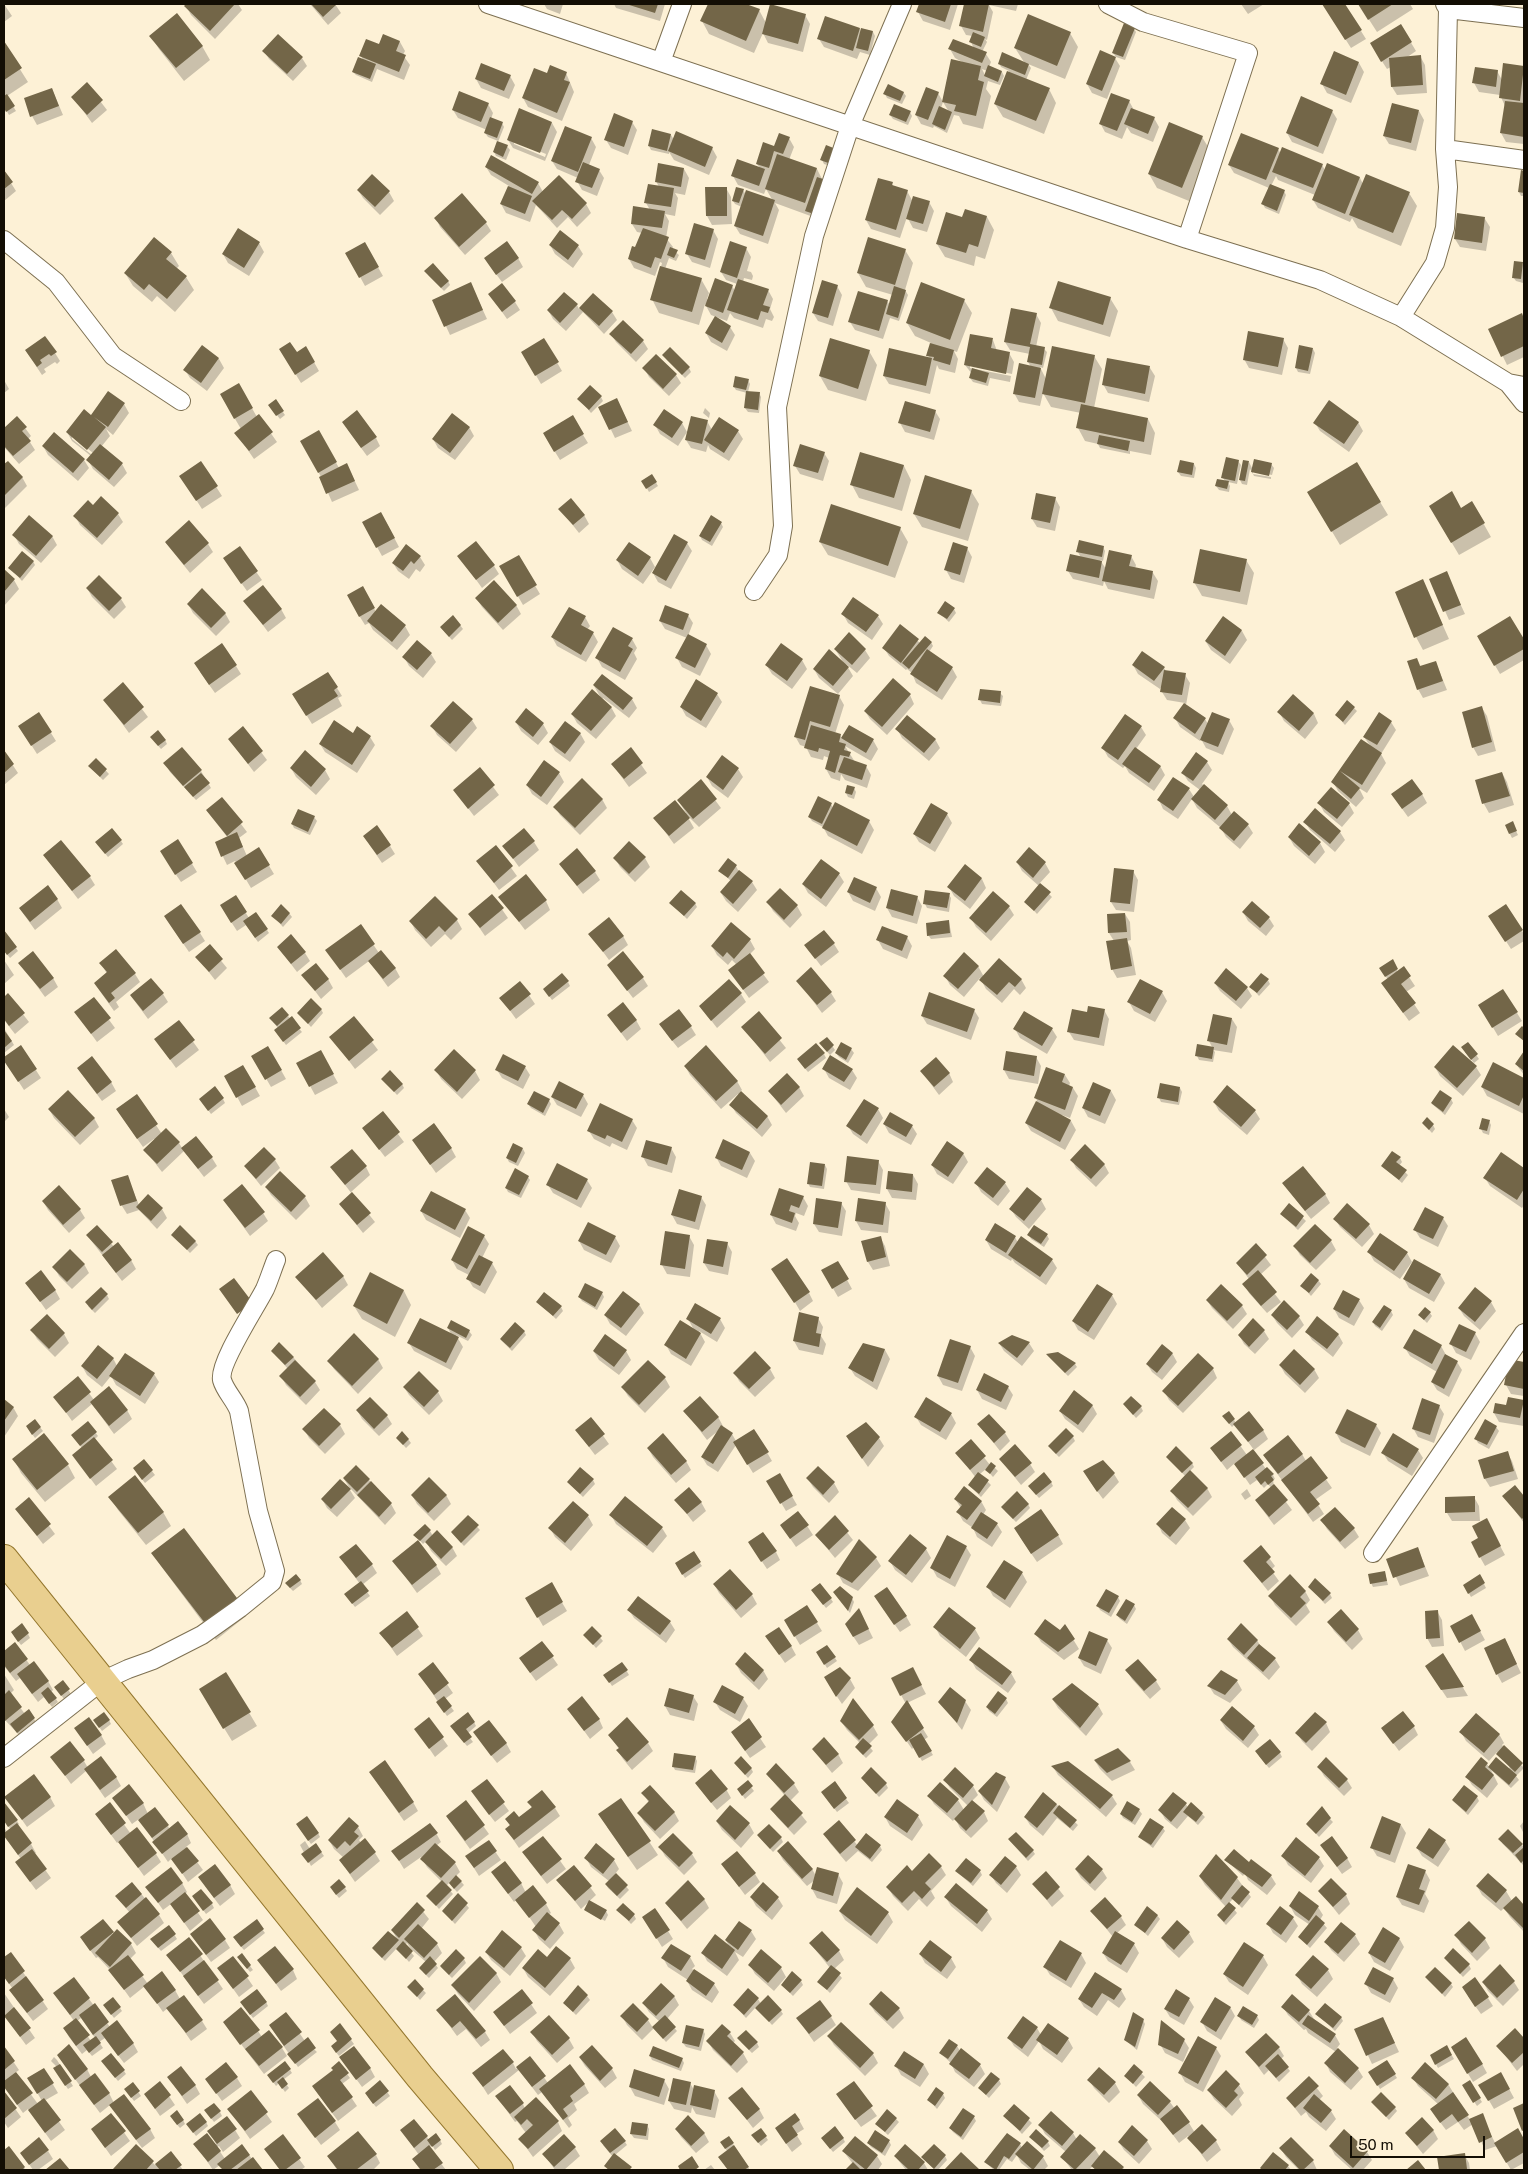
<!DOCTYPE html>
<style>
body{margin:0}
#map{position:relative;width:1528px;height:2174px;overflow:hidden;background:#fdf1d6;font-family:"Public Sans",sans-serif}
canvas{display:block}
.frame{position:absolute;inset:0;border:5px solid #130e04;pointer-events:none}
.scale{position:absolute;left:1350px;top:2136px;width:135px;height:22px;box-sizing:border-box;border:2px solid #130e04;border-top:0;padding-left:6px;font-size:15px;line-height:18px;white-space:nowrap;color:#130e04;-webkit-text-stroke:4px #fdf1d6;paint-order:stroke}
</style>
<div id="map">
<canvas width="1528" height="2174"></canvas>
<div class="frame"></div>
<div class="scale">50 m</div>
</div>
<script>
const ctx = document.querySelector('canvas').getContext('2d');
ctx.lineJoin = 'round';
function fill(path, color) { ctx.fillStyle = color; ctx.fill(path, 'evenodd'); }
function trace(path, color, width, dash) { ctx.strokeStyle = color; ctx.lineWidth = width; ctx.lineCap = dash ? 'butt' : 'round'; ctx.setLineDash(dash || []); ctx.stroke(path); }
const shadow = new Path2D(`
 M4,4L12,16L4,22Z
 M188,4H238L242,10L215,39L191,15L186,6Z
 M310,4H335L341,13L328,25Z
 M491,4H524V9Z
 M544,4H563L560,14L547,9Z
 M614,4H665L660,21L616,8Z
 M709,4H743L759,10L766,23L805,15L810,24L803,52L768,43L763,33L754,53L709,34L702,21Z
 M920,4H958L950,30L923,21L918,12Z
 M966,4H1018L1016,11L989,5L993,12L987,40L985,39L987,42L982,52L986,54L991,62L989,67L1002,72L1004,76L1000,85L988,81L986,89L991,96L983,129L963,124L959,116L954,115L947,133L934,126L933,128L921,124L916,115L938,93L943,102L964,63L955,58L950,49H974L971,42L973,36L966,35L961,26ZM982,69L987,71L985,75ZM943,102L949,112L941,108Z
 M1241,4H1264L1248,14Z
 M1323,4H1344L1366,39L1351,48Z
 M1359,4H1410L1413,9L1377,32Z
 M1401,26L1416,51L1406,58L1420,56L1425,65L1427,93L1397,95L1392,87L1391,67L1387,69L1376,52Z
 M860,29L861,32L862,30L873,32L875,36L870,55L860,52L857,59L824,47L819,39Z
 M1134,29L1136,32L1125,60L1116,57L1113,53Z
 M1070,33L1078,47L1065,79L1028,64L1031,68L1026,80L1049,89L1056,103L1044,134L1003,117L995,104L1009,71L1001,67L999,63L1024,62L1015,48Z
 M383,35L400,42L405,51L403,55L410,65L404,80L377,69L372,82L356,75L353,72L363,60L361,56L379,45Z
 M151,36L202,46L210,60L184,81L159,49Z
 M4,44L28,82L7,96L16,111L9,115L4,106Z
 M264,51L302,58L307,66L293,81L269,59Z
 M1115,58L1120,66L1107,99L1092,93L1087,84Z
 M1359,63L1364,72L1351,103L1327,93L1322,84Z
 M1523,67L1524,69V144L1506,142L1501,133L1505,106L1500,95L1479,92L1474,83L1497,71L1502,80Z
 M566,73L574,92L562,121L528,107L523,98L548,74Z
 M510,76L515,85L509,99L481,88L476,79Z
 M87,84L107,110L92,123L73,97Z
 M52,89L63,115L37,125L32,116Z
 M903,92L906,96L902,104L887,98L885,94Z
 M1129,101L1134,110L1154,118L1159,127L1153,142L1131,133L1127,127L1122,139L1105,132L1100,123Z
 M488,104L493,113L491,119L502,123L504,127L498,142L507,146L510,150L506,160L496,156L494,152L498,141L488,137L485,133L487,130L458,118L453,110Z
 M1332,111L1337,119L1323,154L1292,142L1287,133Z
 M1419,111L1424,120L1416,151L1389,144L1384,136Z
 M910,112L912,116L908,125L893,119L890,115Z
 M632,122L637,130L628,155L611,148L606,140Z
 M552,123L557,132L545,161L513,148L508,140ZM514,141L546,154L545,157L514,144Z
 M671,135L674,140L712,148L717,157L709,175L674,160L669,152V154L651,150L649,146Z
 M1202,137L1210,150L1189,201L1157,188L1149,174Z
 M591,138L596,147L589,165L599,170L604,178L597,196L582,190L577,181L578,178L557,169L552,161Z
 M789,138L794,147L789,160L817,169L823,181L816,218L775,203L779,210L768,244L740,234L735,226L742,207L735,204L733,201L743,190L746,195L773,201L766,189L764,194L738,185L733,176L760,168L757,164Z
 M826,147L833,167L824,164L822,160Z
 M1278,149L1281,154L1322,165L1325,170L1327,165L1360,178L1363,184L1409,193L1417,206L1401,246L1358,228L1352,218L1350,222L1318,208L1313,200L1315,195L1278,180L1276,176L1271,186L1284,191L1286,195L1279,214L1265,208L1263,204L1269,188L1234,173L1229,165Z
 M486,167L538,183L543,192L559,177L586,204L591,213L577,227L568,217L557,228L536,205L530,222L506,213L501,204L509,186L491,175Z
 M684,169L689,178L685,195L675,193L678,198L675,216L665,214L669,221L666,238L673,247L672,249L679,255L676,261L669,258L665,269L701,279L709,293L707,299L709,300L732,286L735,291L737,284L726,280L721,272L746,248L751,257L747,271L751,272L753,276L752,280L744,278L743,282L768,290L773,299L770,309L774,317L772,321L766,319L763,328L734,318L730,313L727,321L711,315L705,304L699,325L659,313L652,299L662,263L660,262L655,276L634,268L629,259L636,249L642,233L637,232L632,224L650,210L646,203L659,187L656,181Z
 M4,172L16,191L4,201Z
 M1522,172H1524V196H1521L1519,192Z
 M372,175L389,192L394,201L380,215L363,198L358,190Z
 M892,183L894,188L907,191L913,202H929L934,211L927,232L913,228L907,217L900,238L871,229L866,220Z
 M726,188L731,197L732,224L712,225L707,216V189Z
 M462,195L486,223L491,231L465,255L440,227L436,218Z
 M987,217L994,230L985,259L976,256L974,266L945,257L937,244L963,218Z
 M1485,219L1490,227L1486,251L1460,247L1455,239Z
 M713,230L718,239L710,268L692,262L687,254Z
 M259,243L264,252L249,276L228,263L223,254Z
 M364,243L383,276L365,286L347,253Z
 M550,245L578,246L583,254L573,268L555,254Z
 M905,250L913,263L905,290L908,295L899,321L890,318L883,339L855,330L850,322L887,301L890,305L893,295L866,287L858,273Z
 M171,253L179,266L176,269L186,277L194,290L175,312L157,296L152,302L133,286L125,273Z
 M518,258L523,267L502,282L490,266Z
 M1522,264L1524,267V289L1523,283L1516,281L1513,277Z
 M428,275L448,281L450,285L444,291Z
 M837,286L842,295L833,326L818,321L813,313Z
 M475,293L487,319L450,335L434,300Z
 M593,294L612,312L617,320L604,334L583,312L566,331L553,319L548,310L577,305L579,309Z
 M1110,298L1118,311L1110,337L1058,321L1051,308Z
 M964,300L972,313L957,352L954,351L958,359L955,373L939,369L937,365L930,394L889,384L884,376L930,359L928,355L931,343L915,336L907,323Z
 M495,302H515L520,310L507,319Z
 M1036,314L1041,323L1036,347L1044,349L1047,352L1043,368L1040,367L1046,379L1094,356L1102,369L1094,408L1148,419L1155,433L1151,455L1130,451V454L1100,448L1098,444L1085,441L1078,428L1081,413L1051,407L1043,393L1040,406L1019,402L1014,393L1031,367L1028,362L1030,354L1010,350L1005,342Z
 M1521,315L1524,320V357L1507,365L1490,330Z
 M730,327L735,335L727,351L711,342L706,333Z
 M611,334L643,341L648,349L636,362L616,342Z
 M1283,339L1288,348L1282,375L1249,368L1244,359Z
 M544,340L562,371L541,384L523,353Z
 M993,340L997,351L1009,353L1014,362L1012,374L970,365V368L1011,376L1010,382L990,378L988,386L973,382L970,378L972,374L965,365Z
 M202,347L219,359L224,368L207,391L190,378L185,370Z
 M306,348L319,371L301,383L281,350L296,354Z
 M1313,349L1315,353L1310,374L1298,372L1296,368Z
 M26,351L55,353L60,361L57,364L55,362L44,369L46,372L42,375Z
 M869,351L877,365L866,401L828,390L820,376Z
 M666,359L689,368L691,372L685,378Z
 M644,368L676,375L681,383L669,396L649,377Z
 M1150,368L1155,376L1149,402L1108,393L1103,384Z
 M4,380L9,389L4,393Z
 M748,380L750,384L748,392L759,393L761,397L759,413L748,412L745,408L747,393L736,390L734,387Z
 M238,384L257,417L258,415L277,442L254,459L236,433L241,429L221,395Z
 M601,397L603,401L591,413L579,399Z
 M275,401L285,415L280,419L272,409Z
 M124,404L129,413L113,435L106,429L110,436L101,447L122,464L127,473L114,487L93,469L88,460L91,456L72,441L67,432L92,417ZM72,436L93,453L92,455L72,439Z
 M600,407L621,408L632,431L615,438Z
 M705,408L710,413L709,418L703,413Z
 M664,411L682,423L687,432L678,446L660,434L655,425Z
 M935,411L940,419L934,440L905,432L900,423Z
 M17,417L31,436L28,439L35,450L19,464L4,447V429Z
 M572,417L588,443L560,460L544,434Z
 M707,421L712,430L738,431L743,439L729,461L710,449L708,445L706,452L691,448L686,440Z
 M1358,422L1363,431L1349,452L1320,431L1315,423Z
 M469,427L474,436L455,460L438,448L433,439Z
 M348,430L376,438L380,446L367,456Z
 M319,432L339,468L351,473L359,490L332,502L321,477L302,441Z
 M43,446L84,460L89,468L78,481L48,455Z
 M824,453L829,461L823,481L800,474L795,466Z
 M861,454L904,466L911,480L902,511L859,498L852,485Z
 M1238,461L1241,465L1237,484L1228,482L1230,486L1229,492L1219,490L1216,486L1225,481L1223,478Z
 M8,462L22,477L27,486L4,509V466Z
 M1249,462L1253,470L1271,464L1274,468L1272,475L1253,471V474L1250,469L1247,485L1242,484L1240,480Z
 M201,463L222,496L202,509L186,484Z
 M1194,464L1196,468L1194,478L1181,476L1178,472Z
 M1357,464L1388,515L1340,545L1309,493Z
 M1253,474L1271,477V479L1254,476Z
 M652,476L658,486L649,492L643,481Z
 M971,491L979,504L968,541L922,527L914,514Z
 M1055,498L1060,507L1055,531L1037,527L1032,519Z
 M1472,503L1491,537L1459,555L1430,506L1461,510Z
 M560,509L584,515L589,524L579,533Z
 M118,514L123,522L102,545L80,525L75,516Z
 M386,522L399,547L382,556L377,547Z
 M721,523L723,527L712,546L702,540L700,536Z
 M900,528L908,542L895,578L828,555L820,542Z
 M14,535L52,536L57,545L41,563L19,544Z
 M166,543L208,544L213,552L190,573Z
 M687,543L692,551L671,589L658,582L653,573Z
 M1103,547L1105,551L1103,561L1100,560L1106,569L1131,556L1136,565L1135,569L1153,573L1158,581L1154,599L1108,589L1104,581L1103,586L1073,579L1068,571L1081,558L1078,552Z
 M239,548L262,580L247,591L230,567Z
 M967,548L972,557L964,583L951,579L946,570Z
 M459,556L494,566L499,574L482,588Z
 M420,557L425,565L420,572L416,569L409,579L398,571L393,563Z
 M518,557L540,594L523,605L501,567Z
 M650,558L655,567L643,584L622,569L617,560Z
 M1246,560L1254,573L1247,605L1202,596L1194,582Z
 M33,561L35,565L22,581L10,568Z
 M4,571L14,580L19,589L4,606Z
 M1446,573L1465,614L1449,620L1431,579Z
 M1423,581L1449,639L1423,650L1416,637Z
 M87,588L121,599L126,607L114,619L92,597Z
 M362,588L376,612L405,626L410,635L397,650L373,630L369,623L365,625L360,617L349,596Z
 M477,599L516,605L521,614L503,630L482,607Z
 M245,601L281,609L286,618L268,632Z
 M188,604L225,613L230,622L216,636L193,613Z
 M954,609L956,613L949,622L939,613Z
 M843,614L878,616L883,624L872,640L848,623Z
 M688,615L693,623L688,636L706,645L711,654L700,676L682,667L677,658L687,638L665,629L660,621Z
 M585,617L590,626L587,630L593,633L598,642L586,662L557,646L552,637Z
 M1510,617L1524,642V660L1500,674L1478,636Z
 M1223,618L1242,631L1247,640L1230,664L1211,650L1206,642Z
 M460,625L463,629L452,640L441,628Z
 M901,626L920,643L931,642L933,646L929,652L952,668L957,677L942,700L916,683L912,673L907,669L906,670L889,656L884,648Z
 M632,639L637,648L634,653L637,659L625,680L602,667L597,658Z
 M222,644L241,674L215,693L200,672Z
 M835,649L865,650L870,658L857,673L846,664L853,676L838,694L819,678L814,669L843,662Z
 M431,654L436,662L423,678L409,666L404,657Z
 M1417,659L1421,667L1436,663L1447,690L1423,698L1418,689Z
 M802,660L807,669L792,689L772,674L767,666Z
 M1133,665L1164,668L1166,671L1185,675L1190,683L1186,705L1205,719L1208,724L1229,720L1234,729L1223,755L1206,748L1201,739L1200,741L1180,727L1175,718L1185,703L1167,700L1162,692L1163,684L1160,689L1138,674Z
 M123,684L148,717L129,733L105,700Z
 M594,686L632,699L637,708L629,718L603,698L602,699L611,707L616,716L596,739L577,723L572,714L601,698Z
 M337,688L342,696L338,698L342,706L312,724L294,695Z
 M811,688L839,696L844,705L835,734L840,735L842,739L850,727L873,740L878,749L871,761L845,746L855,762L866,766L871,775L867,788L845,780L841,774L840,781L831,778L826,769L829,758L824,756L823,760L811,757L806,747L800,745L795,736Z
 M1000,693L1003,696L1001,706L982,704L980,700Z
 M717,694L722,702L706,728L686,716L681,707Z
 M910,695L914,704L887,735L870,719L865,711Z
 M1293,696L1314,714L1318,723L1305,739L1284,721L1279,712Z
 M1354,708L1357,711L1345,725L1336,715Z
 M1482,708L1487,716L1496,751L1478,756L1473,747Z
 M39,714L56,741L37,754L25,735Z
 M472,720L477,728L456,752L437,735L432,726Z
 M516,722L543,724L548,733L538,745L521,731Z
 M1391,722L1396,730L1381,754L1386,763L1367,793L1359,788L1364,798L1356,807L1338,791L1333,782L1361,741L1371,747L1364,737Z
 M1141,727L1146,735L1136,749L1160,766L1165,775L1154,791L1129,773L1125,766L1123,768L1108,757L1103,748Z
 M243,728L267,760L254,772L229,739Z
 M897,729L935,739L940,748L929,761L902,738Z
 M580,733L585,742L570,762L555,751L550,742Z
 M353,734L370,737L375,745L357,773L325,752L320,744Z
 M165,740L167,744L161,749L154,741Z
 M630,749L647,773L629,787L612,764Z
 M4,752L18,773L4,785Z
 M305,752L325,770L330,779L316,795L296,777L291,768Z
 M96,760L109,774L103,780L89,766Z
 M1207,762L1212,770L1202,784L1227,806L1232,815L1248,825L1253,833L1240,849L1226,837L1221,828L1197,808L1192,799L1178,819L1163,809L1159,800L1189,789L1194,797L1200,790L1188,781L1183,773Z
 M165,763L201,771L211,788L196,800L170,772Z
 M480,769L499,795L474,816L455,791Z
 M738,769L743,777L728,798L712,786L707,777Z
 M559,773L564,782L547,805L532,794L527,785Z
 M1502,773L1507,782L1514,805L1489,813L1484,804L1477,781Z
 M701,781L721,808L699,827L686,814L694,828L674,844L655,818L686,813L678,800Z
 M854,788L856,792L854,799L848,797L846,793Z
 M1422,794L1427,803L1408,817L1398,803Z
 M222,799L247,832L239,838L247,856L259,849L274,874L251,888L235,861L227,865L216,842L228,838L207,811Z
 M602,799L607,808L580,835L560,815L555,807Z
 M1319,803L1349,804L1354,813L1342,827L1324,812Z
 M831,804L833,808L869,821L874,830L862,854L828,836L823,827L812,821L809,817Z
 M931,805L947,814L952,823L935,852L919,842L914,834Z
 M314,817L317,821L310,835L294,828L292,824Z
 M1305,822L1340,832L1345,840L1335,852L1310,830Z
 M1506,826L1514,827L1518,835L1512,838Z
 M1289,837L1320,843L1325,852L1315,864L1294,846Z
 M121,841L123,844L108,857L99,846Z
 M178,841L197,872L181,882L166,860Z
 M534,842L539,850L519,867L504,846Z
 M369,844L390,846L395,854L382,863Z
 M496,847L517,876L499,890L478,861Z
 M1029,848L1045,863L1050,872L1039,884L1052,897L1037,914L1026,902L1039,886L1022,871L1017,862Z
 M44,855L90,877L95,885L78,899Z
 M615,858H645L650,867L635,882L620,867Z
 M560,864L595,872L600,880L583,894Z
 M736,866L738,870L752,882L757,890L738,912L726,901L721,893L731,881L720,871Z
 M965,866L982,879L986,888L970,909L954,896L949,887Z
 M1133,871L1138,880L1134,912L1116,910L1111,902Z
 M839,874L844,882L826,907L808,893L803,884Z
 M876,888L881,897L875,911L853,901L848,892Z
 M780,890L797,906L802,915L790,928L773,911L768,902Z
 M492,895L508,918L485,936L470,914Z
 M949,895L951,898L949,912L927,908L925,904Z
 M235,896L249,918L267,930L269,933L258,942L246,925L237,931L226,914Z
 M500,897L546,901L550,910L525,930Z
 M917,897L922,906L917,924L892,917L887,908Z
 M435,898L457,920L462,929L451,940L445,934L431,947L415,930L411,922Z
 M57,899L62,908L35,930L20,909Z
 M671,903H695L697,907L687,919Z
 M1506,906L1524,934V941L1511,949L1495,924Z
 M1009,907L1014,915L991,941L976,927L971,918Z
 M1243,912L1269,918L1274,926L1266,936L1248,921Z
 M289,913L292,917L283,927L273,916Z
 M1125,914L1130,922L1131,940L1127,941L1131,948L1136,975L1117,978L1112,969L1114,941L1109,933L1108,915Z
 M165,917L200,933L205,941L189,952Z
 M949,922L952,937L931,939L928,935Z
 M360,925L379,953L395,968L400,977L388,987L369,961L346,978L332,958Z
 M4,932L18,951L10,958L4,951Z
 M590,934L623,936L628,945L609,960Z
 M907,937L912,946L907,959L883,949L878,940Z
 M750,940L755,949L749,955L769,982L749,998L730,971L737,965L732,960L728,965L717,955L712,946Z
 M834,944L839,952L821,966L806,946Z
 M209,946L227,968L215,980L197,957Z
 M278,947L305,953L310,961L297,972Z
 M4,960L14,975L4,984Z
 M1392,961L1398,972L1403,968L1415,986L1406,992L1420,1013L1409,1021L1388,992V980L1381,968Z
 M20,963L53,978L58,987L45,997Z
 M101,963L135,974L140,982L116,1002L119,1007L114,1011L95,984L107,974Z
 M608,965L643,978L648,986L633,998Z
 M978,966L984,977L1021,979L1026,988L1020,995L1014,989L1002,1003L986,989L980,978L964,997L950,985L945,976Z
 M303,975L328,979L333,988L321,999Z
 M1268,980L1270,984L1259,996L1251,987Z
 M798,981L831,993L836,1001L822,1013Z
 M520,982L535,1004L516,1019L501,998Z
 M568,982L570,986L552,1000L547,993Z
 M1215,983L1247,988L1252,996L1241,1009L1220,991Z
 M1162,992L1167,1001L1155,1022L1134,1011L1129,1002Z
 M163,994L168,1002L148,1019L131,996Z
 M741,994L746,1002L717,1028L700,1006Z
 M8,995L29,1022L15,1034L4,1020V999Z
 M93,998L115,1028L97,1042L76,1013Z
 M321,1009L323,1013L311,1027L299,1014Z
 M974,1010L979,1018L971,1040L927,1024L922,1016Z
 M1104,1010L1109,1019L1104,1046L1074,1040L1069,1032L1088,1014Z
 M758,1013L786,1048L770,1062L743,1027Z
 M1517,1013L1522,1021L1498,1036L1485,1014Z
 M608,1015L636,1020L641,1029L627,1041Z
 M288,1016L302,1032L286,1045L278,1034V1028L273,1022Z
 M354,1018L378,1050L355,1069L331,1037Z
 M1232,1019L1237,1027L1232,1053L1213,1050L1215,1052L1213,1062L1199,1060L1197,1056L1213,1049L1209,1041Z
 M179,1022L199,1050L176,1068L156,1040Z
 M691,1027L696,1035L678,1048L666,1033Z
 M4,1028L14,1045L4,1053Z
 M1015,1029H1052L1057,1037L1047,1054L1020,1038Z
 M827,1038L835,1050L830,1055L823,1047Z
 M1468,1043L1479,1059L1474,1063L1465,1052Z
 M21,1047L41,1078L24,1090L4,1059Z
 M268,1047L286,1079L271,1087L253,1056Z
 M851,1049L854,1053L848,1063L839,1057L836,1053Z
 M320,1051L338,1083L315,1095L298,1064Z
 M454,1051L475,1071L480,1080L462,1099L441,1079L436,1070Z
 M1524,1053V1075L1516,1064Z
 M824,1054L826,1058L808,1072L798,1060Z
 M1036,1057L1041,1066L1038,1084L1009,1079L1004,1070Z
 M1494,1064L1524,1079V1114L1487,1096L1482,1087Z
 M243,1066L260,1096L242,1106L226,1076Z
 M685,1066L737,1081L742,1090L740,1092L767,1116L772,1125L762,1137L736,1113L731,1105L739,1095L738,1094L721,1109L690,1075Z
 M525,1067L530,1075L523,1089L502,1078L497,1070Z
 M1435,1067H1476L1481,1075L1463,1096L1440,1076Z
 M78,1069L111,1082L116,1091L102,1101Z
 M824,1069L852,1070L857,1078L850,1090L829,1078Z
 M922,1072L949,1073L953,1082L939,1095Z
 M1065,1075L1070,1083L1069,1086L1073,1088L1078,1096L1070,1118L1062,1115V1116L1071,1121L1076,1130L1065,1150L1031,1131L1026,1123L1037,1101L1036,1098Z
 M383,1079L402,1084L404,1088L397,1095Z
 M1094,1084L1111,1091L1116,1100L1105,1124L1088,1117L1083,1108Z
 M799,1087L804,1096L786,1113L769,1091Z
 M1180,1088L1182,1092L1179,1105L1161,1102L1159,1098Z
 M583,1095L588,1104L581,1117L557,1105L552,1097Z
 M136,1096L162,1134L179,1143L182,1148L212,1158L217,1166L204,1177L184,1151L162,1172L145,1150L155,1141L154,1139L143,1147L117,1110Z
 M223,1099L225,1103L211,1114L203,1103Z
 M1451,1099L1453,1103L1445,1115L1432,1104Z
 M549,1100L551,1104L545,1116L531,1108L528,1104Z
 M1214,1102L1255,1111L1260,1119L1247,1135L1219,1111Z
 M4,1109L9,1117L4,1122Z
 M49,1109L94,1118L99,1127L80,1145L54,1118Z
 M878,1109L883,1118L867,1144L853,1134L848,1126Z
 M382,1113L404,1142L385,1157L363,1128Z
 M632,1120L637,1128L627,1150L612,1143L610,1147L594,1139L589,1131Z
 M1489,1121L1491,1125L1489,1135L1483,1133L1481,1129Z
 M1423,1123L1433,1125L1435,1129L1432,1133Z
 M884,1124L912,1126L917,1134L911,1145L889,1133Z
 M413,1140L451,1148L456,1157L436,1173Z
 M671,1148L676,1157L672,1173L648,1166L643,1157Z
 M523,1149L525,1153L518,1166L509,1162L507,1158Z
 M750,1153L755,1161L747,1178L721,1166L716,1157Z
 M963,1153L968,1162L953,1184L937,1174L932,1165Z
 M1501,1154L1524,1169V1205L1522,1208L1490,1186L1485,1178Z
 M1400,1158L1402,1162L1399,1166L1408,1175L1402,1183L1382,1166Z
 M275,1160L280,1168L261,1186L246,1167Z
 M1072,1160L1104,1164L1109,1173L1096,1187L1076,1168Z
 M878,1161L883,1170L880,1194L851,1190L846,1181Z
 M825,1165L827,1169L824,1189L810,1187L808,1183Z
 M366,1167L370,1175L351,1192L375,1222L363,1233L340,1204L352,1194L332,1168Z
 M280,1172L305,1197L310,1206L296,1220L271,1195L266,1187Z
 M913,1175L918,1184L916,1200L892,1198L887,1189Z
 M127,1176L139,1205L148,1196L162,1209L167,1218L157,1229L139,1210L127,1214L122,1206L113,1181Z
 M528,1177L530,1180L521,1198L508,1192L506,1188Z
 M587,1180L592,1188L581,1208L553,1193L548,1185Z
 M976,1183H1005L1010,1191L998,1206L981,1192Z
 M1284,1184L1325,1194L1330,1203L1311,1219Z
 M701,1197L706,1205L699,1230L677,1224L672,1215Z
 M803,1197L808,1206L804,1216L796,1213L795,1216L799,1223L796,1231L776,1224L771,1215Z
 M224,1200L263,1213L268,1221L250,1236Z
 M1041,1200L1046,1209L1029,1229L1016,1217L1011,1209Z
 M43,1201L80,1210L85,1218L69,1233L48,1210Z
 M841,1203L846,1211L842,1236L819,1232L814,1224Z
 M885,1203L890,1212L888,1233L861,1230L856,1221Z
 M1289,1205L1306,1221L1298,1230L1281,1214Z
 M1347,1205L1369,1225L1374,1234L1362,1247L1340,1227L1335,1219Z
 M465,1210L470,1218L460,1238L426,1220L421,1211Z
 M1443,1218L1448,1226L1438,1247L1420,1238L1415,1230Z
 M97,1226L114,1247L131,1260L136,1269L122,1281L90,1239Z
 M173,1235L195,1241L198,1245L190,1253Z
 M1029,1235H1047L1049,1239L1044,1247L1031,1239Z
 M484,1236L489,1244L482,1258L492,1263L497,1272L485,1294L473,1287L468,1279L469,1275L457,1269L452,1260Z
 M689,1236L694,1245L690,1277L667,1274L662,1265Z
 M615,1237L620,1246L611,1263L584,1250L579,1241Z
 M880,1237L885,1246L890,1266L873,1270L868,1262L863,1242Z
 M1015,1237L1018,1243L1052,1260L1057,1268L1046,1285L1015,1263L1012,1259L1011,1261L991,1249L986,1240Z
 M1331,1241L1336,1250L1316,1270L1300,1255L1295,1247Z
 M727,1243L732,1252L728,1275L709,1271L704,1263Z
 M1256,1245L1271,1265L1260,1275L1281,1302L1267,1313L1249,1293L1244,1284L1249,1279L1237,1263Z
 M1369,1252L1407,1253L1412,1262L1400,1279L1374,1261Z
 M838,1263L852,1289L838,1297L823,1271Z
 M84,1264L89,1273L72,1289L59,1276L54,1267Z
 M370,1274L404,1291L411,1305L395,1337L362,1319L354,1306Z
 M1440,1274L1445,1283L1434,1302L1409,1288L1404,1279Z
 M343,1276L348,1285L322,1308L297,1277Z
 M1318,1280L1321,1284L1311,1296L1302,1286Z
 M27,1283L55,1290L60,1299L46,1310Z
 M1097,1285L1112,1295L1117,1304L1094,1340L1078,1330L1073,1321Z
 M602,1293L604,1297L597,1310L582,1301L579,1297Z
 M809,1293L813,1301L800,1311L792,1297Z
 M107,1295L109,1299L95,1313L88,1306Z
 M1207,1300L1242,1306L1247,1314L1233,1329L1212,1308Z
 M1359,1300L1364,1308L1354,1326L1339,1318L1334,1309Z
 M538,1302L561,1307L563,1311L556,1319Z
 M1491,1302L1496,1311L1480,1330L1464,1316L1459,1308Z
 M639,1304L644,1313L626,1336L610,1324L605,1315Z
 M1391,1311L1393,1315L1382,1331L1375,1326L1373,1322Z
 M1430,1313L1432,1316L1427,1323L1419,1315Z
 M1272,1315L1299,1317L1304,1325L1292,1338L1277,1323Z
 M47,1316L64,1334L69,1343L55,1357L37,1339L32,1330Z
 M818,1318L823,1327L821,1336L826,1344L823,1355L799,1350L794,1341Z
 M688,1319H720L725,1328L717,1342L699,1331L705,1342L691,1366L671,1354L666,1345L694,1330Z
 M1253,1320L1264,1331L1269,1339L1255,1354L1244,1344L1239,1335Z
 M448,1328L469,1331L472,1335L468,1341L456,1335L463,1347L451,1370L414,1351L409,1343L452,1336Z
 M524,1331L526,1335L512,1351L501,1340Z
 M1307,1332L1338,1334L1343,1343L1333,1357L1312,1340Z
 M1475,1333L1480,1342L1471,1360L1456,1353L1451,1344Z
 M999,1343H1029L1034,1351L1022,1366L1004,1351Z
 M863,1344L885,1350L890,1359L877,1390L855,1376L850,1368Z
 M1441,1346L1446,1355L1457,1362L1462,1370L1449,1397L1437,1390L1432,1382L1437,1372L1410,1356L1405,1348Z
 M970,1347L975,1356L962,1391L943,1385L938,1376Z
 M272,1351L293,1357L315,1382L320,1390L306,1405L286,1385L281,1376L288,1369Z
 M626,1351L631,1360L619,1375L599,1360L594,1352Z
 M755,1353L770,1369L775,1378L755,1397L739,1381L735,1373Z
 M1172,1353L1177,1362L1162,1380L1152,1372L1147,1364Z
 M1047,1355L1075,1364L1077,1367L1068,1376Z
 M113,1358L117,1366L154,1374L159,1382L145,1404L116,1385L111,1376L102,1387L87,1375L82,1366Z
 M378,1359L383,1368L358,1394L334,1369L329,1361Z
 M1510,1360L1524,1363V1396L1511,1394L1506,1385Z
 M648,1362L665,1378L670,1387L645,1413L628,1396L623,1388Z
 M1280,1365L1314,1369L1319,1378L1305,1393L1285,1374Z
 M1213,1369L1217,1378L1183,1413L1169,1400L1164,1391Z
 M419,1372L438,1392L443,1401L429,1415L409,1395L404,1387Z
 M78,1378L94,1400L127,1410L132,1419L114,1434L92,1404L72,1421L55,1397Z
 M1008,1387L1013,1395L1006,1410L982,1399L977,1390Z
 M4,1401L13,1407L18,1416L4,1437Z
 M1523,1401L1524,1426L1499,1422L1494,1413Z
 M1124,1404L1141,1407L1143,1411L1136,1418Z
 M1092,1405L1097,1414L1083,1433L1065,1419L1060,1411Z
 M1439,1406L1444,1414L1434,1443L1418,1437L1413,1428Z
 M357,1410L387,1416L392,1424L379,1436L362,1419Z
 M685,1411L718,1417L723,1426L722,1427L732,1434L736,1441L754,1430L772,1461L753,1473L736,1445L718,1472L707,1465L702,1457L718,1431L707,1440Z
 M951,1414L956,1423L946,1440L921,1425L916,1417Z
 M591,1419L609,1444L595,1455L577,1431Z
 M1226,1420H1234L1236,1423L1263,1430L1268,1439L1253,1451L1266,1469L1273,1475L1275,1479L1273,1480L1274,1486L1292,1510L1274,1525L1256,1501L1271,1488L1268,1484L1264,1488L1257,1480L1250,1485L1235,1463L1227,1470L1211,1448L1231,1433L1247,1455L1254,1450L1235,1424L1232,1427Z
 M35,1421L43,1431L35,1438L30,1431Z
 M88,1423L98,1436L95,1439L117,1469L96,1486L73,1455L82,1448L75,1439Z
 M979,1424L1005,1433L1010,1441L1000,1451Z
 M340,1425L345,1434L325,1454L309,1438L304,1429Z
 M1376,1425L1381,1433L1370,1456L1341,1442L1336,1433Z
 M1496,1427L1499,1431L1489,1449L1478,1443L1476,1439Z
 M1073,1437L1075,1441L1059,1457L1052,1450Z
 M397,1438L408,1439L411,1443L406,1448Z
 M879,1438L884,1446L868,1467L853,1445Z
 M971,1441L990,1465L991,1464L998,1471L993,1477L986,1469L980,1474L991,1485L981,1497L970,1486L976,1478L957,1453Z
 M648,1448L686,1461L691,1470L676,1483L653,1457Z
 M1418,1450L1423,1458L1412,1476L1388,1461L1383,1453Z
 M1507,1453L1512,1461L1518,1479L1490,1487L1485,1479L1480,1461Z
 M1302,1454L1306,1461L1311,1458L1332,1488L1315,1500L1324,1514L1313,1522L1264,1456Z
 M1167,1457L1192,1463L1194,1467L1190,1471L1207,1488L1212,1497L1193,1516L1177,1500L1172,1491L1186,1477Z
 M14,1459L68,1465L75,1478L45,1502L21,1473Z
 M1000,1459L1030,1464L1035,1472L1021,1485Z
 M144,1461L155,1475L145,1483L137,1473Z
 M818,1468L834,1483L839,1492L829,1503L813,1487L808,1479Z
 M779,1474L797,1505L786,1511L768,1481Z
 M1114,1474L1119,1482L1103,1499L1089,1480Z
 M344,1479L369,1480L391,1504L396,1513L385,1525L349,1487Z
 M593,1480L595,1484L583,1497L568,1482Z
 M1051,1482L1053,1486L1039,1498L1032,1490Z
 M1515,1487L1524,1498V1523L1504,1496Z
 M1247,1489L1251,1496L1245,1500L1241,1494Z
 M350,1490L355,1498L337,1517L327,1508L322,1499Z
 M412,1495H446L451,1504L434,1521L417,1504Z
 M110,1497L163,1512L171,1526L146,1545L118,1510Z
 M1474,1497L1479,1506L1480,1521H1452L1447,1513Z
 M29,1499L55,1534L43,1544L16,1509Z
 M955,1499L981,1501L986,1510L983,1515L997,1524L1002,1532L992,1547L977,1537L973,1528L963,1521L958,1512L961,1508Z
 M676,1500L701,1502L706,1511L693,1522Z
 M573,1502L588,1516L593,1525L571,1551L555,1537L550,1528Z
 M1028,1504L1030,1508L1016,1522L1005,1511Z
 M798,1512L813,1535L796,1547L781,1525Z
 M611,1515L662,1528L667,1536L653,1553L616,1524Z
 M468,1517L480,1530L464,1546L452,1533Z
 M835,1517L853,1540L835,1558L816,1535Z
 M1185,1520L1190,1528L1176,1545L1162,1533L1158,1524Z
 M1322,1520L1354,1529L1359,1537L1345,1549L1327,1529Z
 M1491,1529L1505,1555L1485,1566L1472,1543Z
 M430,1531L433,1536L452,1547L457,1556L446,1566L431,1551L426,1541L423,1544L415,1535Z
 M1058,1535L1063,1544L1037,1562L1020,1537Z
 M910,1536L926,1549L931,1558L912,1583L895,1570L890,1561Z
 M966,1547L971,1555L955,1587L937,1577L932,1568Z
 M1261,1547L1275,1566L1271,1570L1279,1581L1268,1591L1244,1561Z
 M1418,1549L1429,1576L1400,1586L1388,1559Z
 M755,1551L776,1552L780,1560L767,1569Z
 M153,1553L239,1603L246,1616L216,1640L161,1566Z
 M693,1553L702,1566L685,1578L676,1564Z
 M341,1558L372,1565L377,1573L362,1585L370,1596L355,1607L348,1598L360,1584Z
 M876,1558L881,1566L858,1591L843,1583L838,1574Z
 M394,1561L436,1565L441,1574L417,1593Z
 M1004,1562L1022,1573L1027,1582L1010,1608L993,1596L988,1587Z
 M1385,1573L1388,1585L1373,1587L1371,1583Z
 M1480,1576L1486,1588L1471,1597L1464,1585Z
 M300,1580L302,1584L293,1591L289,1587Z
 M551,1584L567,1611L543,1626L527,1598Z
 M714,1584L752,1595L757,1604L741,1618L719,1593Z
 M1309,1587L1330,1594L1332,1598L1325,1604Z
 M1305,1591L1310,1600L1306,1605L1310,1612L1296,1626L1275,1605L1270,1596Z
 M815,1594L831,1599L833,1602L826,1608Z
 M837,1596L852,1598L854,1602L850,1613Z
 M1118,1597L1120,1601L1111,1617L1100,1610L1098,1606Z
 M881,1605L906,1616L911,1625L900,1632Z
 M1134,1605L1136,1609L1127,1624L1120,1619L1117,1615Z
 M807,1607L822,1631L800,1645L786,1621Z
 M949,1609L975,1629L980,1638L966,1657L940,1636L935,1627Z
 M629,1610L670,1622L675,1630L666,1643L634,1618Z
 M1341,1611L1358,1630L1363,1639L1352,1650L1334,1631L1329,1623Z
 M1437,1611L1442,1620L1444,1646L1432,1647L1427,1638Z
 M407,1613L423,1636L397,1656L381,1633Z
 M1471,1615L1485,1640L1465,1651L1452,1626Z
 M863,1618L873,1638L859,1645L851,1633Z
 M1065,1626L1079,1649L1064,1660L1041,1642L1036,1634L1060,1632Z
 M592,1628L603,1641L596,1648L585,1635Z
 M28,1634L30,1638L21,1645L14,1636Z
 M1228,1639L1257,1640L1261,1647L1275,1659L1280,1667L1269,1680L1233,1647Z
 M1107,1640L1112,1648L1101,1674L1084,1666L1079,1658Z
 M542,1642L558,1665L536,1681L526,1667Z
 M15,1644L30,1665L48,1681L53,1690L51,1692L58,1702L52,1707L44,1697L38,1702L20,1678L16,1681L4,1666V1652Z
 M772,1644L791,1646L796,1655L785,1663Z
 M827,1646L837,1661L827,1668L818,1653Z
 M1509,1648L1521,1673L1502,1683L1497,1674Z
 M979,1649L1011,1673L1016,1682L1008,1693L976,1669L971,1660Z
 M1443,1654L1468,1696L1447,1698L1431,1674Z
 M622,1663L629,1675L612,1686L605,1675Z
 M433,1664L453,1693L445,1699L454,1711L447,1716L420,1674Z
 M736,1664L763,1670L768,1679L759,1690L741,1673Z
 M1127,1671L1156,1681L1161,1689L1150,1699L1132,1679Z
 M1221,1672L1237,1681L1242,1690L1230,1703L1214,1694L1209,1686Z
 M4,1674L14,1690L10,1694L25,1714L34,1719L36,1722L20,1736L4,1719Z
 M226,1674L257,1726L232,1741L208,1702Z
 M917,1677L926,1694L907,1703L928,1737L924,1740L933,1755L922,1761L914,1747L912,1749L893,1722L906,1704L901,1695Z
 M850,1679L855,1688L842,1704L830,1686Z
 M63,1682L71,1694L64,1699L58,1691Z
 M693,1696L698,1704L694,1721L670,1715L665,1706Z
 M743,1698L748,1706L740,1722L720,1710L715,1702Z
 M1006,1699L1008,1703L997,1717L989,1711L987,1707Z
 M1053,1700L1098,1705L1103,1714L1086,1736L1058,1708Z
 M965,1701L971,1710L962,1730L940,1702Z
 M568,1709L599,1719L603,1728L590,1739Z
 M429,1719L448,1746L435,1757L416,1729Z
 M627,1719L648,1743L653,1751L632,1770L623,1759L618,1751L619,1749L609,1735Z
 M109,1720L111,1724L102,1731L97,1724Z
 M748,1720L766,1747L750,1758L732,1732Z
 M841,1721L873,1726L878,1735L868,1745L873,1751L866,1758L859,1751L860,1743L847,1730Z
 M1221,1721L1254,1727L1259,1735L1248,1748L1226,1729Z
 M474,1722L476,1726L467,1734L473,1742L467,1746L454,1730Z
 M1326,1723L1330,1732L1312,1751L1302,1741L1297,1733Z
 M1414,1727L1418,1735L1399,1751L1383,1729Z
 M76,1729L101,1735L106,1744L93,1754Z
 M1461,1732L1499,1734L1504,1743L1502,1745L1524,1768L1516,1776L1519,1780L1511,1788L1491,1770L1498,1784L1487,1798L1472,1785L1467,1777L1487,1764L1489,1767L1508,1769L1510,1767L1497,1752L1489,1761L1466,1741Z
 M480,1741L506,1743L511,1752L497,1763Z
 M813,1749L838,1754L843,1763L832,1773Z
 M1118,1750L1130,1762L1135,1770L1112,1781L1100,1769L1095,1761Z
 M1280,1753L1282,1757L1269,1768L1259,1756Z
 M52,1757L84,1761L88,1768L116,1777L121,1786L105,1798L86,1771L71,1784Z
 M695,1757L697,1761L695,1773L675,1770L673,1766Z
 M1326,1759L1347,1780L1352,1788L1344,1796L1324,1776L1319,1767Z
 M735,1763L751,1768L753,1772L748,1778Z
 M1053,1767L1112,1796L1117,1804L1106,1817L1058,1775Z
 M955,1769L973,1786L978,1795L972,1801L984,1812L988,1821L971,1838L960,1828L955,1818L953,1821L934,1804L929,1796L940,1784L958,1800L964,1810L968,1806L950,1788L945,1780Z
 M767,1774L794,1784L799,1792L790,1801L807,1822L794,1835L777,1817L772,1809L785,1796Z
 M862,1778L886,1784L888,1788L879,1797Z
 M1005,1778L1010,1787L997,1812L984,1800L979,1791Z
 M376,1781L413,1802L418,1811L404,1821Z
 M487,1781L509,1811L495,1822L478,1800Z
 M747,1782L754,1791L745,1799L741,1793Z
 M834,1783L849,1803L837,1812L825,1796Z
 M696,1784L726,1789L731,1798L717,1810Z
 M643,1793L674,1812L679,1821L660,1839L644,1822L639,1813L649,1803Z
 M6,1797H50L55,1806L27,1827Z
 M1477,1797L1479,1801L1468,1815L1453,1801Z
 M114,1798L143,1803L148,1814L168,1826L170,1830L187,1834L191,1843L186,1847L203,1870L188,1882L172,1858L168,1862L139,1819L132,1824Z
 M621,1799L658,1855L637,1870L607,1827Z
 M897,1800L918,1816L923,1825L912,1841L890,1826L885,1817Z
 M466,1802L489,1834L470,1849L447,1817Z
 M529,1802L555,1808L560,1816L519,1848L506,1829L510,1826L506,1819H519L532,1808Z
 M1128,1803L1139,1810L1142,1814L1135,1825L1123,1818L1121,1814Z
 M4,1804L17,1821L19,1824L17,1826L31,1844L36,1853L34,1854L51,1878L36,1890L16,1863L21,1859L5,1837L4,1839V1827L7,1832L11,1830L4,1820Z
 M109,1804L131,1834L156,1854L161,1862L144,1876L119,1841L117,1843L96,1814Z
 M1056,1804L1078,1825L1073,1831L1057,1818L1043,1836L1030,1825L1025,1817Z
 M1186,1804L1188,1808L1202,1814L1205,1817L1198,1825L1188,1816L1177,1829L1165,1819L1160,1810Z
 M730,1807L749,1824L754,1833L741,1848L722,1830L717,1822Z
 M1330,1819L1333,1822L1319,1837L1307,1824Z
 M1524,1821V1834L1520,1826Z
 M839,1822L858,1846H880L882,1850L872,1862L858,1851L846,1862L830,1843L825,1834Z
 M1401,1825L1406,1833L1395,1863L1377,1856L1372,1848Z
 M358,1827L363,1836L359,1840L361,1843L375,1853L380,1861L355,1882L340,1860L344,1858L334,1849L329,1840Z
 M1163,1828L1165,1831L1153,1848L1139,1837Z
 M300,1829L318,1833L320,1837L311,1844Z
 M436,1833L441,1842L436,1846L455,1863L460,1872L456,1876L464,1885L457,1892L449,1883L446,1886L453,1894L439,1909L428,1896L442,1882L427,1867L421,1857L404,1869L393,1851Z
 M543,1837L566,1869L547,1884L529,1861Z
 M781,1838L783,1842L773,1852L761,1839Z
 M1009,1840L1033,1851L1035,1854L1028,1861Z
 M305,1841L310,1849L316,1845L324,1856L311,1866L300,1845Z
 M488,1841L501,1860L479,1876L467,1857Z
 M1445,1841L1450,1849L1438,1867L1422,1856L1417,1848Z
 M1502,1843L1522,1845L1524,1848V1866Z
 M596,1845L614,1860L619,1869L615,1874L629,1890L620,1899L608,1888L606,1884L609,1881L591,1867L586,1858Z
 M1322,1846L1347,1858L1352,1867L1342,1874Z
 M660,1847L692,1854L697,1862L684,1875L665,1856Z
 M778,1851L812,1869L816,1876L838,1874L843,1883L837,1904L817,1898L812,1889L815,1880L807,1886L783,1860Z
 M1088,1856L1102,1870L1107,1878L1095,1891L1081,1878L1076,1870Z
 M1216,1856L1237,1878L1251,1897L1242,1908L1233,1899L1229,1903L1237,1913L1226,1925L1218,1916L1226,1907L1205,1885L1200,1877Z
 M1283,1856L1319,1858L1324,1866L1311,1883L1288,1865Z
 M1226,1860L1248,1863L1271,1876L1276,1884L1267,1895L1248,1880L1245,1873L1243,1876Z
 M723,1865L755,1874L760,1882L745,1895Z
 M574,1866L596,1895L581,1909L558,1880Z
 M941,1867L946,1875L931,1891L935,1898L927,1907L919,1899L908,1911L893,1896L888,1887L912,1872Z
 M1016,1867L1021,1875L1007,1893L996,1883L991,1875Z
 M980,1871L982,1875L973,1886L957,1872Z
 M1425,1871L1430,1880L1425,1894L1429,1901L1424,1913L1402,1905L1397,1897Z
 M493,1873L521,1883L526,1893L533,1887L546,1904L551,1913L548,1915L559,1924L564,1933L550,1949L539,1939L534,1930L536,1927L517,1899L514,1902Z
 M1046,1873L1064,1896L1052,1907L1034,1884Z
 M1488,1875L1506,1891L1512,1901L1516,1898L1524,1907V1932L1510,1917L1504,1908L1501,1911L1482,1895L1477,1886Z
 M132,1883L159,1915L164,1923L137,1946L119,1922L130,1913L119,1900Z
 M182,1883L187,1892L185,1894L203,1920L190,1931L171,1904L163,1910L147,1887Z
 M763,1884L778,1898L783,1906L772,1920L756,1906L751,1897Z
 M230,1885L235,1894L220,1906L205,1886Z
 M345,1888L347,1891L339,1898L333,1891Z
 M858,1889L888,1913L893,1922L877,1944L845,1920L840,1912Z
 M1320,1891L1346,1895L1350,1904L1339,1915Z
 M458,1895L469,1908L455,1924L443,1911Z
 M946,1898L987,1911L992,1919L982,1932L951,1906Z
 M704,1899L709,1908L687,1929L666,1903Z
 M196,1900L212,1904L214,1908L206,1914Z
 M417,1904L429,1919L421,1929L437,1944L442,1953L434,1962L438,1968L429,1978L423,1972L426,1962L411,1949L407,1943L405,1945L414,1956L409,1962L397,1948L385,1961L376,1952L388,1932L398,1941L392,1930Z
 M1290,1906L1318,1907L1323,1915L1320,1920L1327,1928L1310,1948L1300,1938L1310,1925L1295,1915Z
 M585,1910L606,1911L608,1915L605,1921Z
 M618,1910L634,1915L636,1919L631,1924Z
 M655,1910L673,1939L662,1947L649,1926Z
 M1092,1911L1121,1917L1126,1925L1117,1933L1134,1944L1139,1953L1127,1973L1108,1961L1103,1953L1113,1937Z
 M1157,1915L1160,1919L1148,1936L1136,1925Z
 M1293,1918L1298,1926L1286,1943L1273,1933L1268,1924Z
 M103,1920L113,1935L117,1931L131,1944L136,1953L130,1959L148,1984L175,1990L180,1999L202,2021L207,2029L191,2041L168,2008L163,2012L145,1986L130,1998L110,1970L98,1957L96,1958L87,1946Z
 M1469,1923L1485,1939L1490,1948L1477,1961L1461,1944L1456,1935Z
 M169,1926L177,1939L161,1951L154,1943Z
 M262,1929L265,1933L244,1950L237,1942Z
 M751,1931L756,1939L743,1957L735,1952L739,1960L727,1976L707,1961L703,1953L730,1948L726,1941Z
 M1189,1933L1194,1942L1179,1958L1167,1947L1162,1938Z
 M191,1934L225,1940L230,1948L211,1962Z
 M1355,1935L1360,1944L1344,1962L1331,1950L1326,1942Z
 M1399,1938L1404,1947L1390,1971L1374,1962L1369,1953Z
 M189,1939L223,1989L204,2004L168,1955Z
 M810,1943L839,1951L844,1960L834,1969L842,1978L830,1993L819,1982L830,1968Z
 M521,1948L526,1956L510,1976L491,1960L486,1952Z
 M10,1953L48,2009L33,2021L16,1999L13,1989L4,1977V1958Z
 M920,1954L951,1958L956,1967L947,1979L925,1963Z
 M1081,1954L1086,1963L1071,1988L1050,1975L1045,1967Z
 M242,1955L253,1970L250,1972L241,1961Z
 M1263,1956L1268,1965L1248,1995L1229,1982L1224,1974Z
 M233,1957L253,1986L239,1997L219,1969Z
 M690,1957L695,1966L692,1969L714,1984L719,1992L712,2003L692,1990L687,1981L688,1980L668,1967L663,1958Z
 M1313,1957L1328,1970L1333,1979L1317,1997L1302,1984L1297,1975Z
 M1445,1958L1469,1965L1471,1969L1463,1977Z
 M464,1959L466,1963L452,1978L441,1967Z
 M547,1959H570L575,1968L550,1996L528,1977L523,1968Z
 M259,1960L293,1970L297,1979L281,1991Z
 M750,1965L781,1968L786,1977L774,1991L755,1974Z
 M496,1973L501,1982L474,2011L458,1994L453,1986Z
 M1096,1973L1121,1990L1126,1999L1119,2008L1108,2000L1097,2016L1084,2007L1079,1999Z
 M1427,1978L1451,1984L1453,1987L1445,1997Z
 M74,1979L110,2027L133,2043L138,2052L124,2063L105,2038L99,2042L103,2048L92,2056L87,2050L82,2054L69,2037L64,2028L74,2021L55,1994ZM81,2018L95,2038L91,2041L77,2021Z
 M1393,1979L1398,1988L1390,2003L1371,1993L1366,1984Z
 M801,1981L803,1985L793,1996L782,1985Z
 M1483,1982H1514L1519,1990L1503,2006L1488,1991Z
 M409,1987L423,1990L426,1993L420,2000Z
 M522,1991L537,2013L510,2034L495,2013Z
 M4,1993L35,2038L26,2045L5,2016L4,2017Z
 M587,1996L590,2000L576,2015L564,2003Z
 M674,1996L679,2005L667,2019L677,2031L666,2042L654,2028L642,2040L627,2025L622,2016L633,2005L648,2020L653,2028L660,2022L649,2012L644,2004Z
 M1468,1996L1488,1998L1493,2006L1481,2014Z
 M758,1999L761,2004L781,2011L783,2014L772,2025L756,2007L746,2018L734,2005Z
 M1189,1999L1194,2007L1184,2025L1170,2017L1165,2009Z
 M266,2002L268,2006L253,2018L244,2006Z
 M870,2004L899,2009L904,2018L893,2029L875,2012Z
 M1230,2007L1235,2016L1221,2040L1207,2031L1202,2022Z
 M1283,2007L1309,2011L1314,2019L1335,2035L1340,2044L1337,2048L1358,2069L1363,2077L1351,2090L1330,2072L1326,2063L1336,2052L1308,2033L1306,2029L1304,2030L1288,2015Z
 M120,2008L122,2011L114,2018L107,2009Z
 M438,2010L485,2032L490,2040L481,2047L466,2029L457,2036Z
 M286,2014L305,2041L317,2052L298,2067L270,2026Z
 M1317,2014L1341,2017L1343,2021L1335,2031Z
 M549,2016L569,2039L574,2048L557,2063L537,2041L532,2032Z
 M1239,2016H1257L1259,2020L1254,2028L1241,2020Z
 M831,2017L836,2025L814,2042L798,2019Z
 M1383,2018L1399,2052L1372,2064L1356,2030Z
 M1143,2020L1145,2024L1137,2050L1125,2040Z
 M224,2022L258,2031L262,2037L282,2048L287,2056L264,2074Z
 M340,2025L354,2044L339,2056L335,2051L338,2042Z
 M1037,2028L1041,2035L1068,2039L1073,2048L1062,2063L1043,2049L1039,2041L1028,2057L1014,2046L1009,2038Z
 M703,2030L705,2034L701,2051L686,2047L683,2043Z
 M1515,2030L1524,2040V2064L1517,2071L1498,2046Z
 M730,2033L735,2041L733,2043L743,2053L748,2062L737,2073L713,2050L708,2041Z
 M829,2037L873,2054L878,2063L865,2076L834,2045Z
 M1184,2040L1189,2048L1183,2062L1165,2053L1160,2044Z
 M741,2042L757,2043L759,2047L752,2053Z
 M957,2046L960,2051L980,2065L985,2074L974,2087L955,2072L951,2063L940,2053Z
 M592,2047L612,2069L617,2078L605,2088L585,2066L580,2058Z
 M1447,2047L1454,2059L1438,2068L1431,2055Z
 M1452,2047L1482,2064L1487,2073L1473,2082Z
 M4,2048L19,2070L15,2073L38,2104L42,2101L29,2079L44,2069L58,2093L44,2101L65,2130L51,2141L28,2109L23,2113L4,2086Z
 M1216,2048L1221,2056L1203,2092L1185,2082L1180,2073Z
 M1279,2048L1284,2056L1281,2059L1290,2071L1279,2082L1269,2070L1264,2075L1247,2052Z
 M904,2053L924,2065L929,2074L920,2087L901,2075L896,2066Z
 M650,2056L682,2059L684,2063L681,2071L652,2060Z
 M54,2057L57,2060L73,2086L68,2089L57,2073V2067L51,2061Z
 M341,2058L370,2068L375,2077L362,2087Z
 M530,2058L548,2083L584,2084L589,2093L574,2104L577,2110L568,2118L572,2125L569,2128L542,2092L538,2095L519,2070L488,2095L474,2073L513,2063L516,2069Z
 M1387,2062L1397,2078L1380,2089L1370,2072Z
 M339,2063L350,2078L342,2084L357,2106L338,2121L313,2087L332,2072Z
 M64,2064L87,2069L91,2077L109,2093L114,2103L150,2129L155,2138L142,2148L110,2105L100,2113Z
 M105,2065L124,2071L126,2074L118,2081Z
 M1134,2066L1145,2077L1136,2087L1126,2076Z
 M290,2070L292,2073L283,2080L289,2088L285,2092L279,2083L276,2086L271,2079Z
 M1501,2074L1514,2098L1494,2109L1480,2085Z
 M169,2078L195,2085L200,2094L187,2104Z
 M237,2078L242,2086L222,2101L206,2079Z
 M1309,2078L1323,2096L1319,2100L1331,2111L1336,2119L1326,2131L1309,2117L1306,2112L1301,2116L1287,2098Z
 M1413,2078L1448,2084L1470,2120L1482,2115L1495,2143L1517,2130L1524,2141V2163L1511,2170L1497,2146L1485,2150L1473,2124L1464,2130L1458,2122L1446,2130L1437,2118L1438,2104L1418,2086Z
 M664,2080L669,2089L664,2105L635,2096L630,2087Z
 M999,2080L1001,2084L989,2098L979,2088Z
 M1089,2080L1115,2083L1120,2092L1109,2103L1094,2088Z
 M380,2082L390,2096L376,2107L368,2097Z
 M1469,2082L1482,2102L1477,2106L1464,2086Z
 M160,2083L175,2105L160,2116L145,2094Z
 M690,2083L694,2090L714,2091L719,2100L715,2118L696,2114L692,2107L691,2113L674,2109L669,2101Z
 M853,2083L877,2116L861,2127L843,2103Z
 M133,2084L141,2096L134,2101L128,2093Z
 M1239,2085L1244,2093L1239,2099L1242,2105L1232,2116L1214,2099L1209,2091Z
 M251,2092L272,2122L250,2139L229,2109Z
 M4,2093L21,2117L8,2128L4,2122Z
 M943,2094L945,2098L937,2109L929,2100Z
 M1138,2095L1170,2102L1175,2109L1189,2123L1195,2133L1216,2141L1221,2150L1207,2162L1188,2136L1179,2143L1165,2124L1143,2104Z
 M497,2097L523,2104L525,2109L558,2122L562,2131L533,2157L520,2139L526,2133L517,2121L515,2122Z
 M730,2098L759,2109L764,2118L753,2128Z
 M1372,2102L1395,2108L1397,2111L1389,2120Z
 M1014,2106L1032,2123L1022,2134L1005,2116Z
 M220,2112L222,2116L214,2122L208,2114Z
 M111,2114L130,2141L111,2156L92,2129Z
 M299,2115L335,2122L340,2130L321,2145Z
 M974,2117L976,2121L963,2140L953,2132L950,2128Z
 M896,2119L899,2122L888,2135L876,2124Z
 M173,2120H183L185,2124L180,2128Z
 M799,2120L804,2129L796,2134L802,2144L792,2152L776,2129Z
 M206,2122L208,2126L196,2136L190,2128Z
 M647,2125L649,2129L648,2140L634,2138L631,2134Z
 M1040,2125L1073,2133L1077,2140L1095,2149L1100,2157L1123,2167L1124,2170H1095L1093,2166L1089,2170H1072L1062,2157L1066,2152L1045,2134Z
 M676,2129L704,2133L709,2142L696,2153L681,2137Z
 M235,2130L240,2138L223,2152L219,2146L217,2147L225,2159L249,2155L261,2170H223L220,2165L213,2170L195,2144H216L209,2131Z
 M401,2130L427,2137L429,2140H440L442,2144L435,2150L432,2145L429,2148L446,2170H420L413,2159L419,2155Z
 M1433,2130L1438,2139L1423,2154L1406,2133Z
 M282,2136L305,2167L301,2170H280L266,2149Z
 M766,2137L768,2140L761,2146L755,2139Z
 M1031,2137L1048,2142L1050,2146L1044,2151Z
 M843,2138L845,2142L833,2152L825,2142Z
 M1291,2139L1313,2161L1317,2170H1299L1286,2157L1281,2149Z
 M889,2141L891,2145L885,2156L871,2147L868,2143Z
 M1147,2141L1152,2149L1139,2164L1124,2150L1119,2142Z
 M625,2142L627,2145L615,2155L632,2170H608L606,2166L613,2157L603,2145Z
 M733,2143L734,2148L750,2170H728L725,2166L728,2152L724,2147Z
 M1027,2143L1043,2157L1048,2166L1044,2170H1030L1021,2163L1017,2155L1012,2162L1007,2159L999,2170H994L985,2162L1020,2144L1022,2148Z
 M136,2146L155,2165L171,2153L183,2170H115Z
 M1330,2146L1367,2152L1372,2160L1363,2170H1352L1335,2155Z
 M9,2148L24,2168L26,2170H4V2151Z
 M575,2148L580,2156L564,2170H555L544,2154Z
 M48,2151L53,2159L38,2170H33L27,2161Z
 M844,2152L877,2156L882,2164L878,2170H861L857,2167L859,2170H846L853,2164Z
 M1274,2154L1288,2166L1291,2170H1262L1261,2169Z
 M1464,2154L1469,2163L1470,2170H1440L1438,2158Z
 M376,2155L380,2163L374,2169L375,2170H337L328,2156Z
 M895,2156L924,2163L928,2170H906Z
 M945,2156L947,2160L938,2170H935L923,2158Z
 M711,2165L715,2170H704Z`);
const building = new Path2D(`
 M186,4H235L210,31L184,6Z
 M311,4H337L323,17Z
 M626,4H658L655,13Z
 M708,4H746L760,9L746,41L700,21Z
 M770,4L806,14L798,44L762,34Z
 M919,4H951L945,22L916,12Z
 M964,4H989L983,32L959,26Z
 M1322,4H1345L1362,30L1345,40Z
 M1358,4H1393L1368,20Z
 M177,13L203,46L176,68L149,36Z
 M1028,14L1071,32L1057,66L1014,48Z
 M825,16L860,28L853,51L817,39Z
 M1124,23L1135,28L1123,57L1112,53Z
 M1401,24L1412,42L1381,62L1370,43Z
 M861,28L873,31L868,51L856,48Z
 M973,32L985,37L981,47L969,42Z
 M278,34L303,57L287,74L262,51Z
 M383,34L400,41L396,51L406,55L399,72L359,56L366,39L379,44Z
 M953,39L987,52L982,63L948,49Z
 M4,41L22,68L4,80Z
 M1100,50L1116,57L1102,91L1086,84Z
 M1334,51L1359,62L1346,95L1320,84Z
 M1002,52L1029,64L1025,75L998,64Z
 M1421,55L1423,85L1391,87L1389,58Z
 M358,57L376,64L370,79L352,72Z
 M951,59L981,66L978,80L984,82L976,116L954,111L956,105L942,102Z
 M481,63L511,75L504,91L475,79Z
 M1503,63L1524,66L1520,101L1499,98Z
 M550,65L567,72L564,80L570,82L557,113L522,98L534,68L547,73Z
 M988,65L1002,71L998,82L984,76Z
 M1475,67L1498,70L1496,87L1472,83Z
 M1007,71L1050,88L1036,121L994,104Z
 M87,82L103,100L87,115L71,97Z
 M888,84L904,92L900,101L883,94Z
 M926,87L939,92L928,120L915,115Z
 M52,88L59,106L30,117L24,98Z
 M459,91L489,103L481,122L452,110Z
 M1111,93L1130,100L1117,131L1099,124Z
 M7,94L15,106L6,112L4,108V96Z
 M1301,96L1333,110L1318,147L1286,133Z
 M1505,101L1524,103V137L1500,133Z
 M1392,103L1419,110L1411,143L1383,136Z
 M894,104L911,111L906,122L889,115Z
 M939,106L952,112L945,130L932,124Z
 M519,108L552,122L540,153L507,140Z
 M1131,108L1155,117L1148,134L1124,124Z
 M614,113L633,121L624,147L604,140Z
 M490,117L503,122L497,138L484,133Z
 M1169,122L1203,136L1182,188L1148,174Z
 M565,126L592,137L578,172L551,161Z
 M652,129L671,134L667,151L648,146Z
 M676,131L713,147L705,167L668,151Z
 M779,133L790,137L783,154L774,151L769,168L756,164L763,142L774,146Z
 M1241,133L1279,148L1266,180L1228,165Z
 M497,141L508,145L503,157L493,152Z
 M826,145L836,149L831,164L820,160Z
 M1282,147L1323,164L1313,188L1272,172Z
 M777,154L817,168L805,203L765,189Z
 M491,155L539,182L532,194L485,167Z
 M737,159L765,169L759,186L731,176Z
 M583,162L600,169L592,188L575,182Z
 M658,163L684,168L681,187L655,182Z
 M1327,163L1360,177L1345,214L1312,200Z
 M4,170L13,182L4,189Z
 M1521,170L1524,171V193L1518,192Z
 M372,174L390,191L375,207L357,190Z
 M1366,174L1410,192L1393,233L1349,215Z
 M559,175L587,203L572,219L562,210L552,220L532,201Z
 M817,177L826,180L814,214L805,211Z
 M878,178L893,182L892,185L908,190L896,230L865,220Z
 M648,184L674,188L671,207L644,203Z
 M1270,184L1285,190L1277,211L1261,204Z
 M508,186L532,196L525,214L500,204Z
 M705,187H727V216H706Z
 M736,187L744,189L739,203L732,201Z
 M746,190L775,200L763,236L734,226Z
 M462,193L487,222L459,247L434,218Z
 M913,196L930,201L923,224L906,219Z
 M633,206L665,211L662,228L631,224Z
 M965,209L987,216L978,247L969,244L966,253L936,244L946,212L962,217Z
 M1457,213L1485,217L1482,243L1454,239Z
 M694,223L714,229L705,260L685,254Z
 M238,228L260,242L244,268L222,254Z
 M643,228L669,237L661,259L655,257L651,268L628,259L632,246L635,247Z
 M560,230L579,245L568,260L549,245Z
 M154,237L172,252L166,259L187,276L167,299L149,284L144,290L124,273Z
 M868,237L906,249L895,285L857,273Z
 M507,241L519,258L496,275L484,258Z
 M730,241L747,247L737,278L720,272Z
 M365,242L379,267L359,278L345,253Z
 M670,247L678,250L674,258L667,255Z
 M1514,261L1523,262L1521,279L1512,278Z
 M433,263L449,281L441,288L424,271Z
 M660,266L702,278L692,312L650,300Z
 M715,278L733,285L723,313L705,306Z
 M738,279L769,289L763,305L770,307L768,313L761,311L758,320L727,310Z
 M822,280L838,285L828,318L812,313Z
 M1058,281L1111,297L1103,325L1049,308Z
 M471,282L483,310L444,327L432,300Z
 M921,282L965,299L950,340L906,323Z
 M502,283L516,301L502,312L488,294Z
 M894,286L906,290L898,318L886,314Z
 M858,291L888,300L879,331L848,322Z
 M564,292L578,304L560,323L547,310Z
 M593,293L613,311L599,326L579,308Z
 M1011,308L1037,313L1030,344L1045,347L1042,365L1027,362L1030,347L1004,342Z
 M1522,313L1524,319V346L1501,357L1488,329Z
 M715,316L731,326L722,343L705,333Z
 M623,320L644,340L631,354L609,334Z
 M1248,331L1284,338L1278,367L1243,360Z
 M970,334L993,338L991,348L1010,352L1006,374L964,365Z
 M45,336L57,352L51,356L49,354L40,360L42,363L37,367L25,350Z
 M544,338L559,362L535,376L521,352Z
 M830,338L870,350L858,389L819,376Z
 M290,342L297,352L306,346L315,362L295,375L279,349Z
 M930,343L954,350L950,365L933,360L934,357L926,356Z
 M202,345L219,358L201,383L183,370Z
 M1299,345L1313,348L1308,371L1295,368Z
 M1052,346L1095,355L1085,403L1042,394Z
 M670,347L690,367L682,375L662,355Z
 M889,348L932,358L926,386L883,376Z
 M656,354L677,374L663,389L642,368Z
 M1107,358L1150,366L1145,394L1102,385Z
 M1019,363L1041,368L1035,398L1013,394Z
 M972,368L989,373L986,383L969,378Z
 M735,376L749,379L746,390L733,387Z
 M239,383L253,408L234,419L220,394Z
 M590,385L602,396L589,410L577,399Z
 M108,391L125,403L108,427L94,417L106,427L87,450L66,432L84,409L91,415Z
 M746,391L760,392L758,410L744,408Z
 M617,398L628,422L609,430L598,407Z
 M276,399L284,411L276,416L268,405Z
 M1329,400L1359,422L1344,444L1313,423Z
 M905,401L936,410L930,432L898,423Z
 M1081,404L1148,418L1144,442L1076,428Z
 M664,409L683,422L672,438L653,425Z
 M357,410L377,437L361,448L342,422Z
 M452,413L470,427L450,453L432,439Z
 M259,414L273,432L249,451L234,433Z
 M573,415L584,434L554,452L543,433Z
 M17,416L27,427L22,431L31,441L13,456L4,446V428Z
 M691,416L708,420L702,444L685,440Z
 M719,417L739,430L724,453L704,440Z
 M319,430L337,462L318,473L300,441Z
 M54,432L85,459L73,473L42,446Z
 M1099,435L1130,441L1128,451L1097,444Z
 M100,444L123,463L109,480L86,460Z
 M800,444L825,452L818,473L793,466Z
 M860,452L904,465L894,498L850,485Z
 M1226,457L1239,460L1235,481L1221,478Z
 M1254,459L1272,463L1269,476L1251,472Z
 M1180,460L1194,463L1192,475L1177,472Z
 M1243,460L1249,461L1245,481L1239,480Z
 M8,461L23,477L4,496V464Z
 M201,461L218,486L196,501L179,476Z
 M1357,462L1381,502L1331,532L1307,492Z
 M347,463L355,481L326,494L319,477Z
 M652,474L657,482L646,489L641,481Z
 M925,475L972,490L960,529L913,514Z
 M1217,479L1229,481L1227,489L1215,486Z
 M1452,491L1461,508L1472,501L1485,523L1451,543L1429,506Z
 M1036,493L1056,497L1050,523L1031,519Z
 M101,496L119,513L97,538L73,516L88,500L93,505Z
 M571,498L585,515L573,525L558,509Z
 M831,504L901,527L888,566L819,542Z
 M381,512L395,538L376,548L362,522Z
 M29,515L53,536L36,556L12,535Z
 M711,515L722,522L710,542L699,536Z
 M189,520L209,543L184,565L165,542Z
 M674,534L688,542L666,581L652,573Z
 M1079,540L1104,546L1102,557L1076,552Z
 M476,541L495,565L476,580L457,556Z
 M629,542L651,557L638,576L616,560Z
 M953,542L968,547L960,575L944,570Z
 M406,544L421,556L414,564L411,561L403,571L392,563Z
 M240,546L258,571L241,584L223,558Z
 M1200,549L1247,559L1240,592L1193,583Z
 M1109,550L1132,555L1129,566L1153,571L1150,590L1102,581Z
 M22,551L34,561L20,578L8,568Z
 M1070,554L1102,561L1099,578L1066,571Z
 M519,555L537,585L517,597L499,566Z
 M4,569L15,579L4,592Z
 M1447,571L1461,605L1443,612L1429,579Z
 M99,575L122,598L109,611L86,588Z
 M1423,579L1443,625L1414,638L1395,592Z
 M494,580L517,605L498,623L475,598Z
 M263,585L282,609L263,625L243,601Z
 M363,586L375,608L359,617L347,595Z
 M202,588L226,613L211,628L187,604Z
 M853,597L879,615L866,632L841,614Z
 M945,601L955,608L947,619L937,613Z
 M381,604L406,625L392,642L367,621Z
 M665,605L689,614L683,630L659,621Z
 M569,607L586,616L581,625L594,632L581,655L551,637Z
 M453,615L461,625L449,637L440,627Z
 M1223,616L1242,630L1225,656L1205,641Z
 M1510,616L1524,639V649L1494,666L1477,636Z
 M900,624L919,639L901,663L882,648Z
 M613,627L633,638L628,646L633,649L620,672L595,658Z
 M849,632L866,649L852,665L834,649Z
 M688,634L707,644L695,668L675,658Z
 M925,636L932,642L909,669L902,663Z
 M417,640L432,653L417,670L402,657Z
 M222,643L237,665L209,685L194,663Z
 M781,643L803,659L787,681L765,665Z
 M829,649L849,667L833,686L813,669Z
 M927,649L953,667L937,692L910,674Z
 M1142,651L1165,667L1154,681L1132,665Z
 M1417,658L1420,666L1436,661L1443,681L1417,690L1407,661Z
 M1164,670L1186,673L1182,695L1160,692Z
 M328,672L338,687L334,690L338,696L306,716L292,694Z
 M602,674L633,698L623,710L593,685Z
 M893,678L911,694L882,727L864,711Z
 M696,679L718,693L701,721L680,707Z
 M123,682L144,707L124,725L103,700Z
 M810,686L840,695L830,727L810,721L805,740L794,737Z
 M592,689L612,707L591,731L571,714Z
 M980,689L1001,691L1000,703L978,700Z
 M1293,694L1314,713L1299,731L1277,712Z
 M1347,700L1355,707L1343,722L1335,715Z
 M453,701L473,719L450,744L430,726Z
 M1184,703L1206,718L1195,734L1173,718Z
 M1482,706L1492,742L1472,748L1462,712Z
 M526,708L544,723L533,737L515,722Z
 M39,712L52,732L31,746L18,726Z
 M1212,712L1230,719L1218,747L1200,740Z
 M1379,712L1392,721L1377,745L1363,737Z
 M1125,714L1142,726L1118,760L1101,748Z
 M907,715L936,739L924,753L895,729Z
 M334,720L353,733L357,726L371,736L352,765L319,744Z
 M565,721L581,733L565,754L549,742Z
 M811,725L841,734L839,742L846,744L844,750L851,752L849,757L840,755L835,773L825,769L830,751L819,748L818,752L804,748Z
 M849,725L874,739L866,753L841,738Z
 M243,726L263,751L248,764L228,739Z
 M158,730L166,740L158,746L150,737Z
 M1361,739L1382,753L1362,785L1340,771L1360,788L1351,799L1331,782Z
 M182,747L202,770L183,786L163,763Z
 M631,747L643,763L624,779L611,764Z
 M1135,747L1161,766L1149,783L1122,764Z
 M4,750L14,764L4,773Z
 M305,750L326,769L311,787L290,768Z
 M1196,752L1208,761L1193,781L1181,773Z
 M722,755L739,768L723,790L706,777Z
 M844,757L867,765L862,780L838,772Z
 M96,758L107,769L100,777L88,766Z
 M544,760L560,772L541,797L526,785Z
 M480,767L495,785L468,809L453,790Z
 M1502,772L1510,796L1482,804L1475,780Z
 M201,773L210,783L193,797L184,787Z
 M1173,777L1190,788L1173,811L1157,800Z
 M582,778L603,799L575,828L553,807Z
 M701,779L717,799L693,819L677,800Z
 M1412,779L1423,794L1402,809L1391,794Z
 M1204,784L1228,805L1215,820L1191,799Z
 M847,785L855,787L852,795L845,793Z
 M1331,787L1350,803L1337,819L1317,803Z
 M818,796L832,803L822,824L808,817Z
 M222,797L243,822L227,836L206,810Z
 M675,800L690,818L669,836L653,818Z
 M835,802L870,820L857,846L822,828Z
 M931,803L948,813L930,844L913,834Z
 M1315,808L1341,831L1330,844L1303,822Z
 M298,809L315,816L308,832L291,824Z
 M1234,811L1249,824L1234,841L1219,828Z
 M1513,821L1517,831L1509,834L1505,825Z
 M1299,823L1321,842L1309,856L1288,837Z
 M377,825L391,845L377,855L363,836Z
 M112,828L122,840L105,854L95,842Z
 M524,828L535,841L513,859L502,846Z
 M237,832L243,847L221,857L215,842Z
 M178,839L193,863L175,875L160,851Z
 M61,840L91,876L72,891L43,855Z
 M629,841L646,857L629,874L613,858Z
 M496,845L513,866L494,883L476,861Z
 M259,847L270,865L245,880L234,863Z
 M1029,847L1046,862L1033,878L1016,862Z
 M577,848L596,871L577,886L559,864Z
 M728,858L737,865L728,878L718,871Z
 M821,859L840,873L821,899L802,884Z
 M965,864L982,878L965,901L947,887Z
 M1114,868L1134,870L1130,904L1110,902Z
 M739,870L753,881L733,904L720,892Z
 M526,874L547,900L519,922L498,897Z
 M854,877L877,887L870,903L847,892Z
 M1040,883L1051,892L1034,911L1024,902Z
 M48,885L58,899L30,922L19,908Z
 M780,888L798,905L784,920L766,902Z
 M891,889L918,896L913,916L886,908Z
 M681,890L696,903L684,916L669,903Z
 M925,890L950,893L947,908L923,904Z
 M993,891L1010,906L986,933L969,918Z
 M492,894L504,908L480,928L468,914Z
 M236,895L247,912L231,923L220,905Z
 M435,896L458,919L445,932L439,926L426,939L409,921Z
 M1252,901L1270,917L1260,928L1242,912Z
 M181,904L201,932L183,944L164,916Z
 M281,904L290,913L281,924L271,916Z
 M1506,904L1523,930L1505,942L1488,916Z
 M256,912L268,929L255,938L243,921Z
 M1125,913L1127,932L1108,933L1107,914Z
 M609,917L624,936L603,952L588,934Z
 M949,920L950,933L927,936L926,923Z
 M731,922L751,939L734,959L727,952L723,957L711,946Z
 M361,924L375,944L340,970L325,950Z
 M882,926L908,936L902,951L876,940Z
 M4,930L17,947L7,955L4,951Z
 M824,930L835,943L815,959L804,945Z
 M291,934L306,952L291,964L277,947Z
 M1127,938L1132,966L1111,970L1106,941Z
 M210,944L223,959L209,972L195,957Z
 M116,949L136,973L111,993L115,998L109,1003L94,983L107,972L99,963Z
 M381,950L396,968L383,979L368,961Z
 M33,951L54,978L40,989L18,963Z
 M623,951L644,977L627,991L607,965Z
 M964,952L979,966L958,989L943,976Z
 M750,953L765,973L743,990L728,970Z
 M999,958L1022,979L1015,987L1009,982L997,995L979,980Z
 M1393,959L1398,969L1385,977L1379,968Z
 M316,963L329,979L315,991L301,975Z
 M1404,966L1411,976L1401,984L1416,1003L1403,1013L1381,983Z
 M811,967L832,992L817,1005L796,981Z
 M1226,968L1248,987L1236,1001L1214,983Z
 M562,973L569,981L549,997L543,989Z
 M1261,973L1269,979L1257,993L1249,987Z
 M151,978L164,993L143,1011L130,995Z
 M729,979L742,993L711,1021L699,1006Z
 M1140,979L1163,991L1150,1014L1127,1002Z
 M520,981L531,994L510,1011L499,998Z
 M1503,989L1518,1012L1492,1028L1478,1005Z
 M929,992L975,1009L967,1032L921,1016Z
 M8,993L25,1013L9,1026L4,1019V997Z
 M94,997L111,1018L91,1034L74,1012Z
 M311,998L322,1009L308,1024L297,1013Z
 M623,1002L637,1020L621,1033L607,1015Z
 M1088,1006L1105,1009L1099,1038L1067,1032L1072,1009L1087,1012Z
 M282,1007L289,1015L277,1026L269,1018Z
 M679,1009L692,1026L672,1041L659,1024Z
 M759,1011L782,1038L765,1054L741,1027Z
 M1024,1011L1053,1028L1042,1046L1013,1029Z
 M1213,1014L1232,1018L1227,1045L1207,1041Z
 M292,1016L301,1028L283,1042L274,1030Z
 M354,1016L374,1040L349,1061L329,1037Z
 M179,1020L195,1040L170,1060L154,1039Z
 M1522,1026L1524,1028V1041L1515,1034Z
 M4,1030L12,1041L4,1048Z
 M827,1037L834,1045L827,1052L819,1043Z
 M841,1042L852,1048L846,1060L835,1053Z
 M1468,1042L1478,1054L1471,1060L1461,1047Z
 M816,1043L825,1053L805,1069L797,1059Z
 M1197,1044L1214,1047L1212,1059L1195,1056Z
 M21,1045L37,1069L18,1082L4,1061V1057Z
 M706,1045L738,1081L716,1101L684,1066Z
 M1453,1045L1477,1066L1457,1088L1434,1067Z
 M268,1046L282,1070L265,1080L251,1056Z
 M454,1049L476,1070L457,1092L434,1070Z
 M321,1050L334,1074L309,1087L296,1063Z
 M1006,1051L1037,1056L1034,1076L1003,1070Z
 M1524,1051V1071L1515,1064Z
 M503,1054L526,1066L518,1081L495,1070Z
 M830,1055L853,1069L844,1082L822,1069Z
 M92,1056L112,1082L97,1094L77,1068Z
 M936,1057L950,1073L934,1087L920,1071Z
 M1493,1062L1524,1078V1095L1519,1106L1481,1087Z
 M243,1065L256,1087L236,1098L224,1076Z
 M1046,1067L1065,1074L1062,1082L1073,1087L1065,1110L1034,1098Z
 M390,1070L403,1084L394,1092L381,1079Z
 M787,1073L800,1087L781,1105L768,1091Z
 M559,1081L584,1094L576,1109L551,1097Z
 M1093,1082L1111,1090L1100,1116L1082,1108Z
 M1160,1083L1180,1087L1178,1102L1157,1098Z
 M1227,1085L1256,1110L1241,1127L1213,1102Z
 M215,1086L224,1098L208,1111L199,1099Z
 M68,1090L95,1118L75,1137L48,1109Z
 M1440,1090L1452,1098L1443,1112L1431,1103Z
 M534,1091L550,1099L543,1113L527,1104Z
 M741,1091L768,1116L757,1129L729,1105Z
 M137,1094L158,1124L137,1139L116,1109Z
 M864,1099L879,1108L861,1136L846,1126Z
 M1036,1101L1071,1120L1060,1142L1025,1123Z
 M600,1103L633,1119L622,1142L607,1135L605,1139L587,1131Z
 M383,1111L400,1132L379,1150L362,1128Z
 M890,1112L913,1125L906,1137L883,1124Z
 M1427,1117L1434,1124L1429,1130L1422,1123Z
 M1482,1118L1490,1120L1487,1131L1479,1129Z
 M434,1123L452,1148L430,1165L412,1140Z
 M166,1128L180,1142L157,1164L143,1150Z
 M196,1136L213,1157L198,1169L181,1148Z
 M723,1139L750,1152L742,1170L715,1158Z
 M646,1140L672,1147L667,1165L641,1157Z
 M947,1141L964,1153L948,1177L931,1165Z
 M513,1143L523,1148L516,1163L506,1158Z
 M1085,1144L1105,1164L1091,1179L1070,1160Z
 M264,1147L276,1159L256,1179L244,1166Z
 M352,1149L367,1166L345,1185L330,1167Z
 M1392,1151L1401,1157L1396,1162L1407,1170L1399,1180L1381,1166Z
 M1501,1152L1524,1168V1189L1517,1200L1483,1178Z
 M847,1156L879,1160L876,1185L844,1182Z
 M810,1162L825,1164L822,1186L807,1184Z
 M557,1163L588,1179L577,1200L546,1185Z
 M1303,1166L1326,1194L1305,1211L1282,1183Z
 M987,1167L1006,1182L993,1198L974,1183Z
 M515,1168L529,1176L519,1195L505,1188Z
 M280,1171L306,1196L291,1212L265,1187Z
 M888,1171L913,1174L912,1192L886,1189Z
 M128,1175L137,1201L120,1206L111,1180Z
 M242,1184L265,1212L245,1228L223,1200Z
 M59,1185L81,1209L63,1225L42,1201Z
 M1027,1187L1042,1199L1024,1221L1009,1209Z
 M779,1188L804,1196L799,1208L791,1205L789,1211L795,1213L792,1223L770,1215Z
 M679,1189L702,1196L695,1222L671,1215Z
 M431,1191L466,1209L455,1230L420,1211Z
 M352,1192L371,1213L357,1225L339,1204Z
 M148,1194L163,1208L151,1221L136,1207Z
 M816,1198L842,1202L838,1228L813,1224Z
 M858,1198L886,1202L883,1225L855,1221Z
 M1289,1203L1304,1216L1296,1227L1280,1214Z
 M1347,1203L1370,1224L1356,1239L1333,1219Z
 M1425,1207L1444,1217L1433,1239L1413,1230Z
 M588,1222L616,1236L606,1255L578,1241Z
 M995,1223L1016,1236L1006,1253L985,1240Z
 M1315,1224L1332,1240L1310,1263L1293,1246Z
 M97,1225L113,1242L102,1252L86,1235Z
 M180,1225L196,1241L187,1250L171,1235Z
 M1034,1225L1048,1234L1041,1244L1027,1235Z
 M468,1226L485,1235L467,1269L451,1260Z
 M665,1231L690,1235L685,1269L660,1265Z
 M1380,1233L1408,1252L1394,1271L1367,1252Z
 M881,1236L886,1257L867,1262L861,1241Z
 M1021,1236L1053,1259L1040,1277L1008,1255Z
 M707,1239L728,1242L723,1267L703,1263Z
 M118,1242L132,1260L116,1273L102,1255Z
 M1256,1243L1267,1255L1247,1275L1236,1263Z
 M70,1249L85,1264L67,1282L52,1267Z
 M323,1252L344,1276L316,1300L295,1277Z
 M479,1255L493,1262L480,1286L466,1279Z
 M787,1258L810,1292L794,1303L771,1269Z
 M1414,1259L1441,1274L1429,1294L1403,1279Z
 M838,1261L849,1279L832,1289L821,1270Z
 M41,1270L56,1290L40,1302L25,1283Z
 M1258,1270L1277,1292L1261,1306L1242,1284Z
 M370,1272L404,1290L387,1324L353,1306Z
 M1311,1273L1319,1280L1309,1293L1300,1286Z
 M234,1278L253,1303L237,1314L219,1289Z
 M585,1283L603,1292L595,1307L578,1297Z
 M1097,1284L1113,1294L1088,1332L1072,1321Z
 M1221,1284L1243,1305L1227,1321L1206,1300Z
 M101,1287L108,1294L92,1310L85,1302Z
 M1475,1287L1492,1301L1475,1322L1458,1308Z
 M1343,1290L1360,1299L1349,1318L1333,1309Z
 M623,1291L640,1304L621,1328L604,1315Z
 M544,1292L562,1306L553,1316L536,1302Z
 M1284,1300L1300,1316L1287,1330L1271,1315Z
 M695,1303L721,1318L711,1334L686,1319Z
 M1384,1305L1392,1310L1380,1328L1372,1322Z
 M1425,1307L1431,1312L1424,1320L1418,1315Z
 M799,1312L819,1317L816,1333L821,1334L819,1347L793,1341Z
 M47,1314L65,1333L49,1349L30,1330Z
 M1317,1316L1339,1334L1327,1349L1305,1332Z
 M420,1318L459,1337L446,1363L407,1343Z
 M1253,1318L1265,1330L1249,1347L1238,1335Z
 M451,1320L470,1330L466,1338L447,1328Z
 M680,1320L701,1333L686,1359L664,1345Z
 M515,1322L525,1331L510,1348L500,1339Z
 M1459,1324L1476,1332L1466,1352L1449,1344Z
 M1414,1329L1442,1345L1432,1364L1403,1348Z
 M354,1333L379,1359L352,1386L327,1361Z
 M605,1334L627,1350L614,1367L593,1351Z
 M1012,1335L1030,1342L1017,1358L998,1343Z
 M950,1339L971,1346L958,1383L937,1376Z
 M279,1342L294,1357L285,1365L271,1351Z
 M863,1343L885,1349L873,1382L848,1368Z
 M1162,1344L1173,1353L1157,1373L1146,1364Z
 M98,1345L114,1358L97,1379L81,1366Z
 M1294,1349L1315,1369L1300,1385L1279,1365Z
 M755,1351L771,1368L749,1389L733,1373Z
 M1058,1352L1076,1363L1065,1373L1046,1354Z
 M125,1353L155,1373L140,1396L109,1376Z
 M1198,1353L1214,1368L1178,1406L1162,1391Z
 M1445,1354L1458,1361L1444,1389L1431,1382Z
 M1509,1359L1524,1362V1389L1504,1385Z
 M295,1360L316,1381L300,1397L279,1376Z
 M648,1360L666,1377L639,1405L621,1387Z
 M419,1371L439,1391L424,1407L403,1387Z
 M984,1373L1009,1386L1001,1402L976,1390Z
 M78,1376L91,1392L66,1413L53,1397Z
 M109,1386L128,1410L109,1426L90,1402Z
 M1074,1390L1093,1405L1078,1425L1059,1411Z
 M700,1396L719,1417L702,1432L683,1411Z
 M1131,1396L1142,1406L1133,1415L1123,1404Z
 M370,1397L388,1415L374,1429L356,1410Z
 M926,1397L952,1413L940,1432L914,1417Z
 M1508,1397L1524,1400L1520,1418L1493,1413L1495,1403L1506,1405Z
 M1422,1398L1440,1405L1430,1435L1412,1429Z
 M4,1399L14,1407L4,1421Z
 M324,1408L341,1424L319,1446L302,1429Z
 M1347,1409L1377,1424L1365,1448L1335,1433Z
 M1229,1411L1235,1419L1229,1424L1222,1416Z
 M1249,1411L1264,1430L1248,1442L1233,1424Z
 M989,1414L1006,1432L994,1443L977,1424Z
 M591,1417L605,1434L589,1447L575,1430Z
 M35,1419L41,1427L32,1435L26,1426Z
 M1485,1419L1497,1426L1487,1445L1474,1439Z
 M88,1421L97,1432L80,1446L71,1435Z
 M866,1422L880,1437L862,1459L846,1436Z
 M721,1425L733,1433L713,1464L701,1457Z
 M1066,1428L1074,1436L1056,1454L1048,1446Z
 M754,1429L769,1452L747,1465L733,1442Z
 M402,1431L409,1439L403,1445L396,1438Z
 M1231,1431L1242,1445L1221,1462L1210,1448Z
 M44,1433L69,1464L37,1490L12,1459Z
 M663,1433L687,1461L671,1475L647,1448Z
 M1393,1433L1419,1449L1407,1468L1381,1453Z
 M1288,1435L1303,1454L1278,1474L1263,1455Z
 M94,1437L113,1460L90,1479L72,1455Z
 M971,1439L986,1456L970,1470L955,1453Z
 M1015,1444L1032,1463L1015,1477L999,1459Z
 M1176,1446L1193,1463L1182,1473L1166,1457Z
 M1253,1449L1264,1463L1244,1478L1234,1464Z
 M1508,1451L1514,1471L1484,1479L1478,1460Z
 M1311,1456L1328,1478L1310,1492L1320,1504L1308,1514L1281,1480Z
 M144,1459L153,1470L142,1480L133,1468Z
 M1103,1460L1115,1473L1097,1492L1083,1471Z
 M991,1462L996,1466L990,1474L985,1470Z
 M356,1465L370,1479L357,1492L343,1478Z
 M818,1466L835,1482L823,1495L806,1478Z
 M580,1467L594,1479L580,1494L567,1482Z
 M1267,1467L1274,1474L1271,1476L1274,1480L1268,1485L1265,1481L1261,1485L1255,1477Z
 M1190,1470L1208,1488L1188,1508L1170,1491Z
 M978,1472L989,1480L979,1494L968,1485Z
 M1044,1472L1052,1482L1036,1495L1028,1486Z
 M780,1473L793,1496L780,1504L766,1481Z
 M135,1475L164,1512L138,1533L108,1497Z
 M429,1477L447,1495L428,1513L411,1495Z
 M340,1479L351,1489L331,1509L321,1499Z
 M371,1481L392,1503L379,1517L357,1495Z
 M1274,1484L1288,1500L1269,1517L1255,1500Z
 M1515,1485L1524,1496V1517L1522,1519L1502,1496Z
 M964,1486L982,1501L967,1520L956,1512L962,1505L954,1499Z
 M689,1487L702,1502L687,1514L674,1500Z
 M1017,1491L1029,1504L1013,1519L1001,1507Z
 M625,1496L663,1527L647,1546L609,1515Z
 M1475,1496V1512L1445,1513V1497Z
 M29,1497L51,1524L37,1536L15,1509Z
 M573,1501L589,1515L565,1543L548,1528Z
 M1172,1507L1186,1519L1170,1537L1156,1524Z
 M1335,1507L1355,1528L1340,1542L1320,1520Z
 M1041,1509L1059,1535L1031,1554L1014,1528Z
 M798,1511L809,1525L790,1539L780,1525Z
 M981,1512L998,1523L987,1539L971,1528Z
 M468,1515L479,1525L461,1543L451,1532Z
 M835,1515L849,1531L829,1550L815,1535Z
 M1487,1518L1501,1546L1479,1558L1471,1542L1478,1538L1472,1526Z
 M425,1524L431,1530L420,1541L413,1535Z
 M184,1528L240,1602L208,1627L151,1553Z
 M437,1530L453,1547L441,1559L425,1542Z
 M763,1532L777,1551L761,1562L748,1542Z
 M910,1534L927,1548L906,1575L888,1561Z
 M947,1535L967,1546L950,1579L930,1568Z
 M859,1539L877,1557L852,1583L836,1574Z
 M418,1540L437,1565L412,1585L392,1561Z
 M356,1544L373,1564L356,1578L339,1557Z
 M1261,1545L1271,1557L1266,1562L1275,1572L1262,1583L1243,1561Z
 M1418,1547L1425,1567L1393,1578L1386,1559Z
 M694,1551L701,1562L682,1575L675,1563Z
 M1004,1560L1023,1572L1005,1600L986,1587Z
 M730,1569L753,1594L736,1610L713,1584Z
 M1385,1571L1387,1581L1370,1584L1368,1574Z
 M296,1574L301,1580L290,1588L285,1583Z
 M1290,1574L1306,1591L1300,1597L1306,1603L1291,1618L1268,1596Z
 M1480,1574L1485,1583L1468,1594L1463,1585Z
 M1315,1578L1331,1593L1323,1601L1308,1587Z
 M361,1581L369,1591L352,1604L344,1594Z
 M552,1582L563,1602L537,1618L525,1598Z
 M820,1583L832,1598L823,1605L811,1590Z
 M840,1586L853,1597L848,1611L833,1592Z
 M887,1587L907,1616L894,1625L874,1596Z
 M1106,1589L1119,1596L1109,1613L1096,1606Z
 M638,1596L671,1621L660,1635L627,1610Z
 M1126,1599L1135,1604L1125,1621L1116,1615Z
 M807,1605L818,1622L794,1637L784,1620Z
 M949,1607L976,1628L960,1649L933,1627Z
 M859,1608L869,1629L853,1637L845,1624Z
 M1341,1609L1359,1629L1346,1642L1327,1622Z
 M1438,1610L1440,1638L1426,1639L1425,1611Z
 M407,1611L419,1627L392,1648L379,1633Z
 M1472,1614L1481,1631L1459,1643L1450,1626Z
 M1045,1619L1060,1630L1065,1624L1075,1639L1058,1652L1034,1634Z
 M22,1623L29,1633L18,1642L11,1632Z
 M1241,1623L1258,1640L1244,1655L1227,1639Z
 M592,1626L602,1636L593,1645L583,1635Z
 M779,1627L792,1646L779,1655L765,1636Z
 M1089,1631L1108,1639L1096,1666L1078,1658Z
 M1505,1638L1517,1664L1496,1675L1484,1648Z
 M542,1641L554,1656L530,1673L519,1658Z
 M15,1642L28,1659L10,1673L4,1665V1651Z
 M1259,1644L1276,1658L1263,1672L1247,1658Z
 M827,1645L836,1657L824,1665L816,1652Z
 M979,1647L1012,1672L1002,1685L969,1660Z
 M745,1652L764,1670L754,1682L735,1664Z
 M1443,1653L1464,1687L1441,1690L1425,1666Z
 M1138,1659L1157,1680L1144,1691L1125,1670Z
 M34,1661L49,1681L32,1694L17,1674Z
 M433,1662L449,1683L434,1695L418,1674Z
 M622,1662L628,1670L609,1683L603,1675Z
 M840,1667L851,1678L836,1697L824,1677Z
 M913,1667L922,1685L900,1696L891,1678Z
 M1221,1670L1238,1680L1225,1695L1207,1686Z
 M226,1672L251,1712L223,1729L199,1689Z
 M63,1680L70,1689L61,1696L54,1687Z
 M1072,1683L1099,1704L1080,1728L1052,1699Z
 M722,1685L744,1697L735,1714L713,1702Z
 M48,1687L57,1698L49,1704L41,1693Z
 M950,1687L966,1700L957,1723L938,1702Z
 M669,1688L694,1695L689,1713L664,1706Z
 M9,1690L22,1707L5,1721L4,1695Z
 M998,1691L1007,1698L995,1714L986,1707Z
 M444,1696L452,1706L444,1713L436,1702Z
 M582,1696L600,1719L584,1731L567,1709Z
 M853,1698L874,1725L859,1740L840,1721Z
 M907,1700L924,1728L906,1742L891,1722Z
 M1232,1706L1255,1726L1243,1741L1220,1720Z
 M29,1709L35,1718L17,1733L10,1724Z
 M1403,1711L1415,1726L1393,1744L1381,1728Z
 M104,1712L110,1720L99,1728L93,1720Z
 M468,1712L475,1722L466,1729L472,1737L464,1743L450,1726Z
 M1315,1712L1327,1722L1306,1743L1295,1733Z
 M1476,1713L1500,1734L1484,1753L1459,1732Z
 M89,1717L102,1735L87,1746L74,1728Z
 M429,1717L444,1737L429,1749L414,1729Z
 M627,1717L649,1742L627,1762L616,1750L619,1748L608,1735Z
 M749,1718L762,1737L745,1751L731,1732Z
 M489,1720L507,1743L491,1756L473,1732Z
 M921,1733L932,1751L919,1758L909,1740Z
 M824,1737L839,1754L826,1765L812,1749Z
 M863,1738L872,1746L863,1755L855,1747Z
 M1270,1739L1281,1752L1266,1765L1255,1751Z
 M70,1741L85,1760L65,1776L50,1757Z
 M1504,1745L1523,1763L1515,1772L1496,1754Z
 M1118,1748L1131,1761L1107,1773L1094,1760Z
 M674,1753L696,1756L693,1770L672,1767Z
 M101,1756L117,1777L100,1790L84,1769Z
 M741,1756L752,1768L745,1775L734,1763Z
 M1326,1757L1348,1779L1339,1788L1317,1767Z
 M1481,1757L1488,1763L1485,1767L1494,1775L1482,1790L1465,1777Z
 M1496,1757L1517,1775L1509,1785L1488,1767Z
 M385,1760L414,1802L399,1813L369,1772Z
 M1068,1761L1113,1795L1100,1809L1051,1766Z
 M776,1763L795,1783L784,1793L766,1774Z
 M871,1767L887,1783L876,1794L861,1778Z
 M955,1767L974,1785L963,1798L943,1780Z
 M711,1769L728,1789L711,1803L695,1783Z
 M996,1772L1006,1777L992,1805L978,1791Z
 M34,1774L51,1797L22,1820L4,1797Z
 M487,1779L505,1802L489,1815L471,1791Z
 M748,1780L753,1786L742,1796L737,1789Z
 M835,1781L847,1798L834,1809L821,1792Z
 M940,1782L959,1799L947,1813L927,1796Z
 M129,1784L144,1803L126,1816L112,1798Z
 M650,1785L675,1812L655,1831L637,1813L649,1801L641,1793Z
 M1464,1785L1478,1796L1466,1812L1452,1800Z
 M542,1790L556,1807L514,1840L505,1829L510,1825L505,1819L514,1811L519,1817L532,1807L527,1802Z
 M1043,1792L1057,1804L1037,1828L1024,1817Z
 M1173,1792L1187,1803L1171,1822L1158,1810Z
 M785,1794L803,1813L788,1828L770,1809Z
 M621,1798L651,1841L628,1857L598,1814Z
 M897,1799L919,1815L907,1833L884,1817Z
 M466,1800L485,1825L465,1841L446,1816Z
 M972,1800L985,1811L966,1831L954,1819Z
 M1127,1801L1140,1809L1132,1822L1120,1814Z
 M4,1802L18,1820L8,1827L4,1821Z
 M110,1802L126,1823L111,1835L95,1814Z
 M1191,1802L1203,1813L1196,1822L1183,1812Z
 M730,1805L750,1823L735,1840L716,1821Z
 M1059,1805L1077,1820L1070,1828L1053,1813Z
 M1322,1806L1331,1818L1316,1834L1306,1824Z
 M155,1807L169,1825L152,1838L138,1820Z
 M307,1816L319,1833L308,1841L296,1824Z
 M1382,1816L1401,1824L1390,1855L1370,1848Z
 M349,1817L359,1826L354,1832L359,1836L350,1846L345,1841L337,1849L328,1840Z
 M1150,1818L1164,1827L1151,1845L1138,1837Z
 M839,1820L856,1840L840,1854L823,1834Z
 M178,1821L188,1834L162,1854L152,1842Z
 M17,1823L32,1843L18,1855L4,1836V1833Z
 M430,1823L438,1833L399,1861L391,1851Z
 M769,1824L782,1837L770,1849L757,1835Z
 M137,1827L157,1853L138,1868L118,1842Z
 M1429,1828L1446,1840L1433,1859L1416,1848Z
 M1508,1829L1523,1844L1513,1853L1498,1839Z
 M1016,1832L1034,1850L1026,1858L1008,1839Z
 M673,1833L693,1853L679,1867L658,1847Z
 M866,1833L881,1845L870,1859L855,1847Z
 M543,1836L562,1859L541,1876L522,1852Z
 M1332,1836L1348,1858L1337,1867L1320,1845Z
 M1296,1837L1320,1857L1305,1876L1281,1856Z
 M365,1838L376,1852L350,1874L339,1860Z
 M489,1840L497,1851L474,1868L465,1856Z
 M788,1841L813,1869L802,1879L777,1851Z
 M316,1843L322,1852L308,1863L301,1854Z
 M435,1843L456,1862L441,1878L420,1859Z
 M596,1843L615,1859L603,1874L584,1858Z
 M187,1847L199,1861L182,1874L171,1859Z
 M1524,1847V1860L1521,1863L1515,1855Z
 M32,1849L47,1869L30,1882L15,1862Z
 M1234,1849L1249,1862L1251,1859L1272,1875L1262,1887L1224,1860Z
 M737,1851L756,1873L739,1887L721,1864Z
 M929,1853L942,1866L925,1883L931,1889L922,1899L914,1891L902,1903L886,1887L907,1865L912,1871Z
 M1216,1854L1238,1877L1221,1900L1199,1876Z
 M1088,1855L1103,1869L1090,1884L1075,1869Z
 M1005,1856L1017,1866L1001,1885L989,1875Z
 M966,1858L981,1870L971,1883L955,1871Z
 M505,1861L522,1883L508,1894L491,1872Z
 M215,1864L231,1885L214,1898L198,1877Z
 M1408,1864L1426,1870L1419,1889L1425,1891L1419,1905L1396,1897Z
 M574,1865L592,1886L575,1901L556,1880Z
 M171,1867L183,1883L158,1903L145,1887Z
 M817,1867L839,1873L833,1896L811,1889Z
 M1046,1871L1060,1887L1047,1900L1032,1884Z
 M616,1873L628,1885L617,1896L605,1884Z
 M1488,1873L1507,1890L1496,1903L1476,1886Z
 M456,1875L462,1881L454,1889L449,1883Z
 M1331,1878L1347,1894L1333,1907L1318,1891Z
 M339,1879L346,1887L336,1895L330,1887Z
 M442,1880L452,1890L436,1906L426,1896Z
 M688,1880L705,1899L681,1921L665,1903Z
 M132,1882L142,1894L126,1908L115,1896Z
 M763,1882L779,1897L766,1912L750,1897Z
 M956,1883L988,1910L977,1924L944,1897Z
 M533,1885L547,1903L529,1918L515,1900Z
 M1242,1885L1250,1892L1239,1905L1231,1898Z
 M857,1887L889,1912L871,1936L839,1911Z
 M201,1889L213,1903L203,1911L192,1896Z
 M1299,1891L1319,1906L1309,1921L1289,1906Z
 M185,1892L200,1911L184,1923L170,1904Z
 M458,1893L468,1903L452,1921L442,1911Z
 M1516,1896L1524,1905L1523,1928L1503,1908Z
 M146,1897L160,1914L131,1938L117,1922Z
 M1105,1897L1122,1916L1107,1929L1090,1911Z
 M589,1900L607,1910L601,1920L584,1910Z
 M417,1902L425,1910L399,1938L391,1930Z
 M1229,1902L1236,1908L1224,1922L1217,1915Z
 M623,1903L635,1914L629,1921L616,1910Z
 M1147,1906L1158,1915L1145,1933L1134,1925Z
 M1280,1906L1294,1917L1281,1935L1266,1924Z
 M655,1908L670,1930L656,1939L642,1917Z
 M547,1912L560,1923L545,1941L532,1930Z
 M1316,1915L1325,1923L1307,1945L1298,1937Z
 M210,1918L226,1939L206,1955L190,1934Z
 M103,1919L114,1932L90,1951L80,1937Z
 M257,1919L264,1929L241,1947L233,1937Z
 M1177,1920L1190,1932L1174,1950L1161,1938Z
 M739,1921L752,1930L738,1950L725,1940Z
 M1469,1921L1486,1938L1472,1953L1454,1935Z
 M1341,1922L1356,1934L1338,1954L1324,1942Z
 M418,1924L438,1943L424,1958L404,1939Z
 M169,1925L176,1934L158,1948L150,1939Z
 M1383,1927L1400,1938L1385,1963L1368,1953Z
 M117,1929L132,1943L110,1967L95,1953Z
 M502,1930L522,1947L504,1968L485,1952Z
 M388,1931L399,1940L382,1958L372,1948Z
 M822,1931L840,1950L827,1962L809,1943Z
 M1115,1931L1135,1943L1121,1965L1102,1953Z
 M715,1934L735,1950L722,1969L701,1953Z
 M189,1937L203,1954L180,1972L166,1955Z
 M930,1940L952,1957L941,1972L919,1954Z
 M1060,1940L1082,1953L1066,1981L1043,1967Z
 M403,1941L413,1951L406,1959L396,1949Z
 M1244,1942L1264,1955L1243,1987L1223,1974Z
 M671,1944L691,1956L681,1971L661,1958Z
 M275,1946L294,1969L276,1984L257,1960Z
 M556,1946L571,1958L545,1988L522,1968L538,1949L547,1957Z
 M1453,1948L1470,1964L1460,1974L1444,1958Z
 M456,1949L465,1958L449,1975L440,1966Z
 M761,1949L782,1967L768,1983L748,1965Z
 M11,1952L25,1971L9,1984L4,1977V1957Z
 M242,1953L251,1965L247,1969L237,1957Z
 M128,1955L144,1975L124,1990L108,1970Z
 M1313,1955L1329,1969L1311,1989L1295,1975Z
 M233,1956L249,1976L233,1989L217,1968Z
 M430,1956L437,1964L426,1975L419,1968Z
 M480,1956L497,1973L469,2003L451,1985Z
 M204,1960L219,1980L198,1996L183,1976Z
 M1500,1964L1515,1981L1497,1998L1482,1982Z
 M831,1965L841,1973L827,1990L817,1982Z
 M1373,1967L1394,1978L1385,1995L1364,1984Z
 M1435,1967L1452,1983L1442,1994L1425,1977Z
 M694,1969L715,1983L706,1996L686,1981Z
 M162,1971L176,1990L157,2004L143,1986Z
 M792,1971L802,1980L790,1993L781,1985Z
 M1095,1972L1122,1989L1114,2000L1102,1993L1092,2008L1078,1999Z
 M26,1976L44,2000L27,2013L9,1990Z
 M74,1977L90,1998L70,2015L53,1993Z
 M1475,1977L1489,1997L1475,2007L1462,1987Z
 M415,1979L424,1989L417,1997L407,1987Z
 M661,1983L675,1996L656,2016L642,2003Z
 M578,1985L588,1995L573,2012L563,2003Z
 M748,1988L759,1998L744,2015L733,2005Z
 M257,1989L267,2002L250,2015L240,2002Z
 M522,1989L533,2003L504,2026L493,2012Z
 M1176,1989L1190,1998L1179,2017L1164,2009Z
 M881,1991L900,2008L887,2021L869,2004Z
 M455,1994L486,2031L476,2039L460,2021L452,2028L436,2010Z
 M1292,1994L1310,2010L1299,2022L1281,2007Z
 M184,1995L203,2020L186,2033L166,2008Z
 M768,1995L782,2010L769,2022L755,2008Z
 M113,1997L121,2007L111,2015L103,2005Z
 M1215,1997L1231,2007L1216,2032L1200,2022Z
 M820,2000L832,2016L809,2034L796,2018Z
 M95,2003L109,2022L93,2035L79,2015Z
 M633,2003L649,2019L637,2032L620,2016Z
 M1325,2003L1342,2017L1333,2028L1315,2014Z
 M1243,2006L1258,2015L1252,2025L1237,2016Z
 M14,2007L31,2028L20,2037L4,2016Z
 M241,2007L260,2030L240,2045L223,2022Z
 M286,2012L302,2032L284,2046L269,2025Z
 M1133,2012L1144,2019L1135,2047L1124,2040Z
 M549,2015L570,2038L552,2055L530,2032Z
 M665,2015L676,2027L663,2039L652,2027Z
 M1308,2015L1336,2034L1330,2043L1302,2024Z
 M1023,2016L1038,2027L1022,2049L1007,2038Z
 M1383,2017L1395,2043L1366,2056L1354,2029Z
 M76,2018L90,2035L76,2046L63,2028Z
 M117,2020L134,2043L118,2056L101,2033Z
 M1161,2020L1185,2039L1178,2054L1158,2045Z
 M841,2022L874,2053L860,2068L827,2036Z
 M340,2023L352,2039L336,2053L331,2046L337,2041L330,2032Z
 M1048,2023L1069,2038L1057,2055L1036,2040Z
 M722,2024L731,2032L727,2036L744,2052L731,2066L706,2041Z
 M686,2025L704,2029L699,2047L682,2043Z
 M1515,2028L1524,2038V2052L1512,2063L1496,2046Z
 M269,2030L283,2047L259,2066L245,2049Z
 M746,2030L758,2042L749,2050L737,2038Z
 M1266,2033L1280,2047L1259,2067L1245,2052Z
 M96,2036L101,2043L89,2053L83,2045Z
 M1198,2036L1217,2047L1198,2084L1178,2073Z
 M308,2037L316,2048L295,2064L287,2054Z
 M1466,2037L1483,2064L1467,2074L1451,2047Z
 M949,2039L958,2045L948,2059L939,2053Z
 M69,2044L88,2069L75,2080L57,2055Z
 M592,2045L613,2068L600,2081L579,2057Z
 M1447,2045L1452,2055L1435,2065L1430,2055Z
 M4,2046L15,2061L4,2070Z
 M354,2046L371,2068L356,2080L339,2057Z
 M653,2046L683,2058L679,2068L649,2056Z
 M961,2048L981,2064L969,2079L949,2064Z
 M1338,2048L1359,2068L1345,2083L1324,2063Z
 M503,2049L514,2062L483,2087L472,2073Z
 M904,2051L924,2064L915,2079L894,2066Z
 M111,2053L125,2070L115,2078L101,2061Z
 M1278,2054L1289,2067L1276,2078L1265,2066Z
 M530,2056L546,2076L532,2087L516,2067Z
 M1387,2060L1396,2074L1377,2086L1368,2072Z
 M285,2061L291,2069L273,2083L267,2075Z
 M339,2061L349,2073L340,2080L353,2097L332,2113L312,2086L333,2070L331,2068Z
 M226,2062L238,2077L216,2094L205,2079Z
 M1425,2062L1449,2084L1436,2099L1411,2078Z
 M60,2064L72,2081L65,2086L53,2068Z
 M570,2064L585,2084L570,2096L573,2101L563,2109L568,2116L563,2120L539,2089Z
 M1134,2064L1143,2072L1133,2084L1124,2076Z
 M181,2066L196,2085L182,2096L167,2077Z
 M1099,2067L1116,2082L1104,2095L1087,2080Z
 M44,2068L54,2083L37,2094L27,2078Z
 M634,2069L665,2079L659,2097L629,2087Z
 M1226,2070L1240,2084L1234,2091L1238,2095L1226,2108L1207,2090Z
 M16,2072L33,2093L17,2105L4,2087V2081Z
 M991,2072L1000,2079L986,2095L978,2088Z
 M1501,2072L1510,2089L1488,2101L1478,2085Z
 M95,2073L110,2093L94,2105L79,2085Z
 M1309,2076L1319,2086L1295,2108L1286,2098Z
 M283,2077L288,2084L282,2089L277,2082Z
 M673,2078L691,2082L686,2105L668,2101Z
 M380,2080L389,2091L373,2104L365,2093Z
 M1470,2080L1481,2098L1473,2103L1462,2085Z
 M160,2081L171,2095L155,2109L144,2094Z
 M854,2081L873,2106L855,2120L836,2094Z
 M1150,2081L1171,2101L1158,2115L1137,2095Z
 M133,2082L140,2091L131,2098L124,2089Z
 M510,2085L524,2103L510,2114L495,2096Z
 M694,2085L715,2090L711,2110L690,2105Z
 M742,2087L760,2109L747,2120L728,2098Z
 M936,2087L944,2093L935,2106L927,2100Z
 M251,2090L268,2112L245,2131L227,2109Z
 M4,2091L17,2108L4,2119Z
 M1381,2092L1396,2107L1386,2117L1371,2102Z
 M1453,2092L1469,2115L1458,2122L1452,2114L1440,2123L1430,2109Z
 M124,2094L151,2129L136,2140L109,2105Z
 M1314,2094L1332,2110L1321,2123L1303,2108Z
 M536,2097L559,2121L528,2149L518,2139L533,2125L527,2119L521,2125L514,2117Z
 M44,2098L61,2120L45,2133L28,2110Z
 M318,2098L336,2121L315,2138L297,2114Z
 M214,2103L221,2111L211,2119L204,2110Z
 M1524,2103V2130L1522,2131L1513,2108Z
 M1014,2104L1030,2118L1020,2131L1003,2116Z
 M1177,2105L1190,2122L1173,2135L1160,2119Z
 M963,2108L975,2116L961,2137L949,2128Z
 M887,2109L897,2118L885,2132L875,2124Z
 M177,2110L184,2120L177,2125L170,2116Z
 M1051,2111L1074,2132L1062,2146L1038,2125Z
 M111,2113L126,2131L105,2148L91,2129Z
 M200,2113L207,2122L193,2133L186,2124Z
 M795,2113L800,2120L792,2126L798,2135L786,2144L775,2128Z
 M1483,2113L1492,2137L1479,2143L1469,2119Z
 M688,2115L705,2133L691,2146L675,2129Z
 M227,2116L237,2129L217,2144L207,2131Z
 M1422,2117L1434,2130L1417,2146L1405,2133Z
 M414,2119L428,2136L414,2148L400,2130Z
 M632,2122L648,2124L646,2136L630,2134Z
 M1202,2124L1217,2140L1202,2154L1187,2138Z
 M1132,2125L1148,2140L1134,2156L1118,2142Z
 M835,2126L844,2138L830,2149L821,2138Z
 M615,2128L626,2141L610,2153L600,2141Z
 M761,2128L767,2136L758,2143L751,2135Z
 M1518,2128L1524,2139V2152L1506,2163L1494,2143Z
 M1036,2129L1049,2141L1042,2148L1029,2137Z
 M1344,2129L1368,2151L1353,2168L1329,2146Z
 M875,2130L890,2140L882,2153L867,2143Z
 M358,2131L377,2154L356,2170H338L327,2156Z
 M207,2133L221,2151L208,2162L193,2144Z
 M436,2133L441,2140L432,2147L427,2140Z
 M1007,2133L1021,2143L1009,2159L1004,2156L996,2170L984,2162Z
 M283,2134L301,2158L285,2170H280L264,2149Z
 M564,2134L576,2147L554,2167L542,2154Z
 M1080,2134L1096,2148L1075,2170L1060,2157Z
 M729,2136L734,2143L725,2149L720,2142Z
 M855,2136L878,2155L866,2170L842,2151Z
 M39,2137L49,2150L29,2165L20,2153Z
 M1291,2137L1314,2160L1303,2170H1300L1279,2148Z
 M1027,2141L1044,2156L1033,2170L1015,2154Z
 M136,2144L154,2161L146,2170H115L113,2169Z
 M242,2144L250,2155L230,2170H223L217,2164Z
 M905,2144L925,2162L918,2170H909L894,2156Z
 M934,2144L946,2155L934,2169L921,2157Z
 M429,2145L443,2163L433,2170H421L412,2159Z
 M734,2145L749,2167L744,2170H728L718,2157Z
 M9,2146L25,2167L22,2170H4V2150Z
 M1104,2150L1124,2167L1121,2170H1096L1091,2166Z
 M171,2151L182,2165L175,2170H160L155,2164Z
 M961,2152L980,2170H944Z
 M1273,2152L1289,2165L1285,2170H1262L1260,2168Z
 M614,2153L632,2167L629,2170H609L604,2166Z
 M1465,2153L1467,2169L1439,2170L1437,2157Z
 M692,2156L699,2167L695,2170H680L678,2166Z
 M253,2157L263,2170H236Z
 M60,2158L70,2170H45Z
 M1418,2160L1426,2170H1406Z
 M853,2162L861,2170H845Z`);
const minor = new Path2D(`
 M488,4L1187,239L1320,280L1401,317L1508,383L1524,386
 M1108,4L1143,22L1248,53L1187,239
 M1448,9L1524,18
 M661,62L682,4
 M1445,149L1524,160
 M4,240L56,282L113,356L181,401
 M1401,317L1435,263L1445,228L1448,187L1445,149L1448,9L1445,4
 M1508,383L1524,403
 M754,591L778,555L783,526L777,407L814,236L850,126L902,4
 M1373,1553L1524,1333
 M4,1758L102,1681L128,1669L153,1660L202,1635L240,1608L272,1582L275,1571L258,1511L239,1411C235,1400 225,1391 222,1380C218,1364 256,1307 265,1289C269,1280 272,1270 276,1260`);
const primary = new Path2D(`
 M4,1559L420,2077L499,2170`);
fill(shadow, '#0003');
fill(building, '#736648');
trace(minor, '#7d7052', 20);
trace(primary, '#94772e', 30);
trace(minor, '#fff', 18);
trace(primary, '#e9cf8f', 28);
</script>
